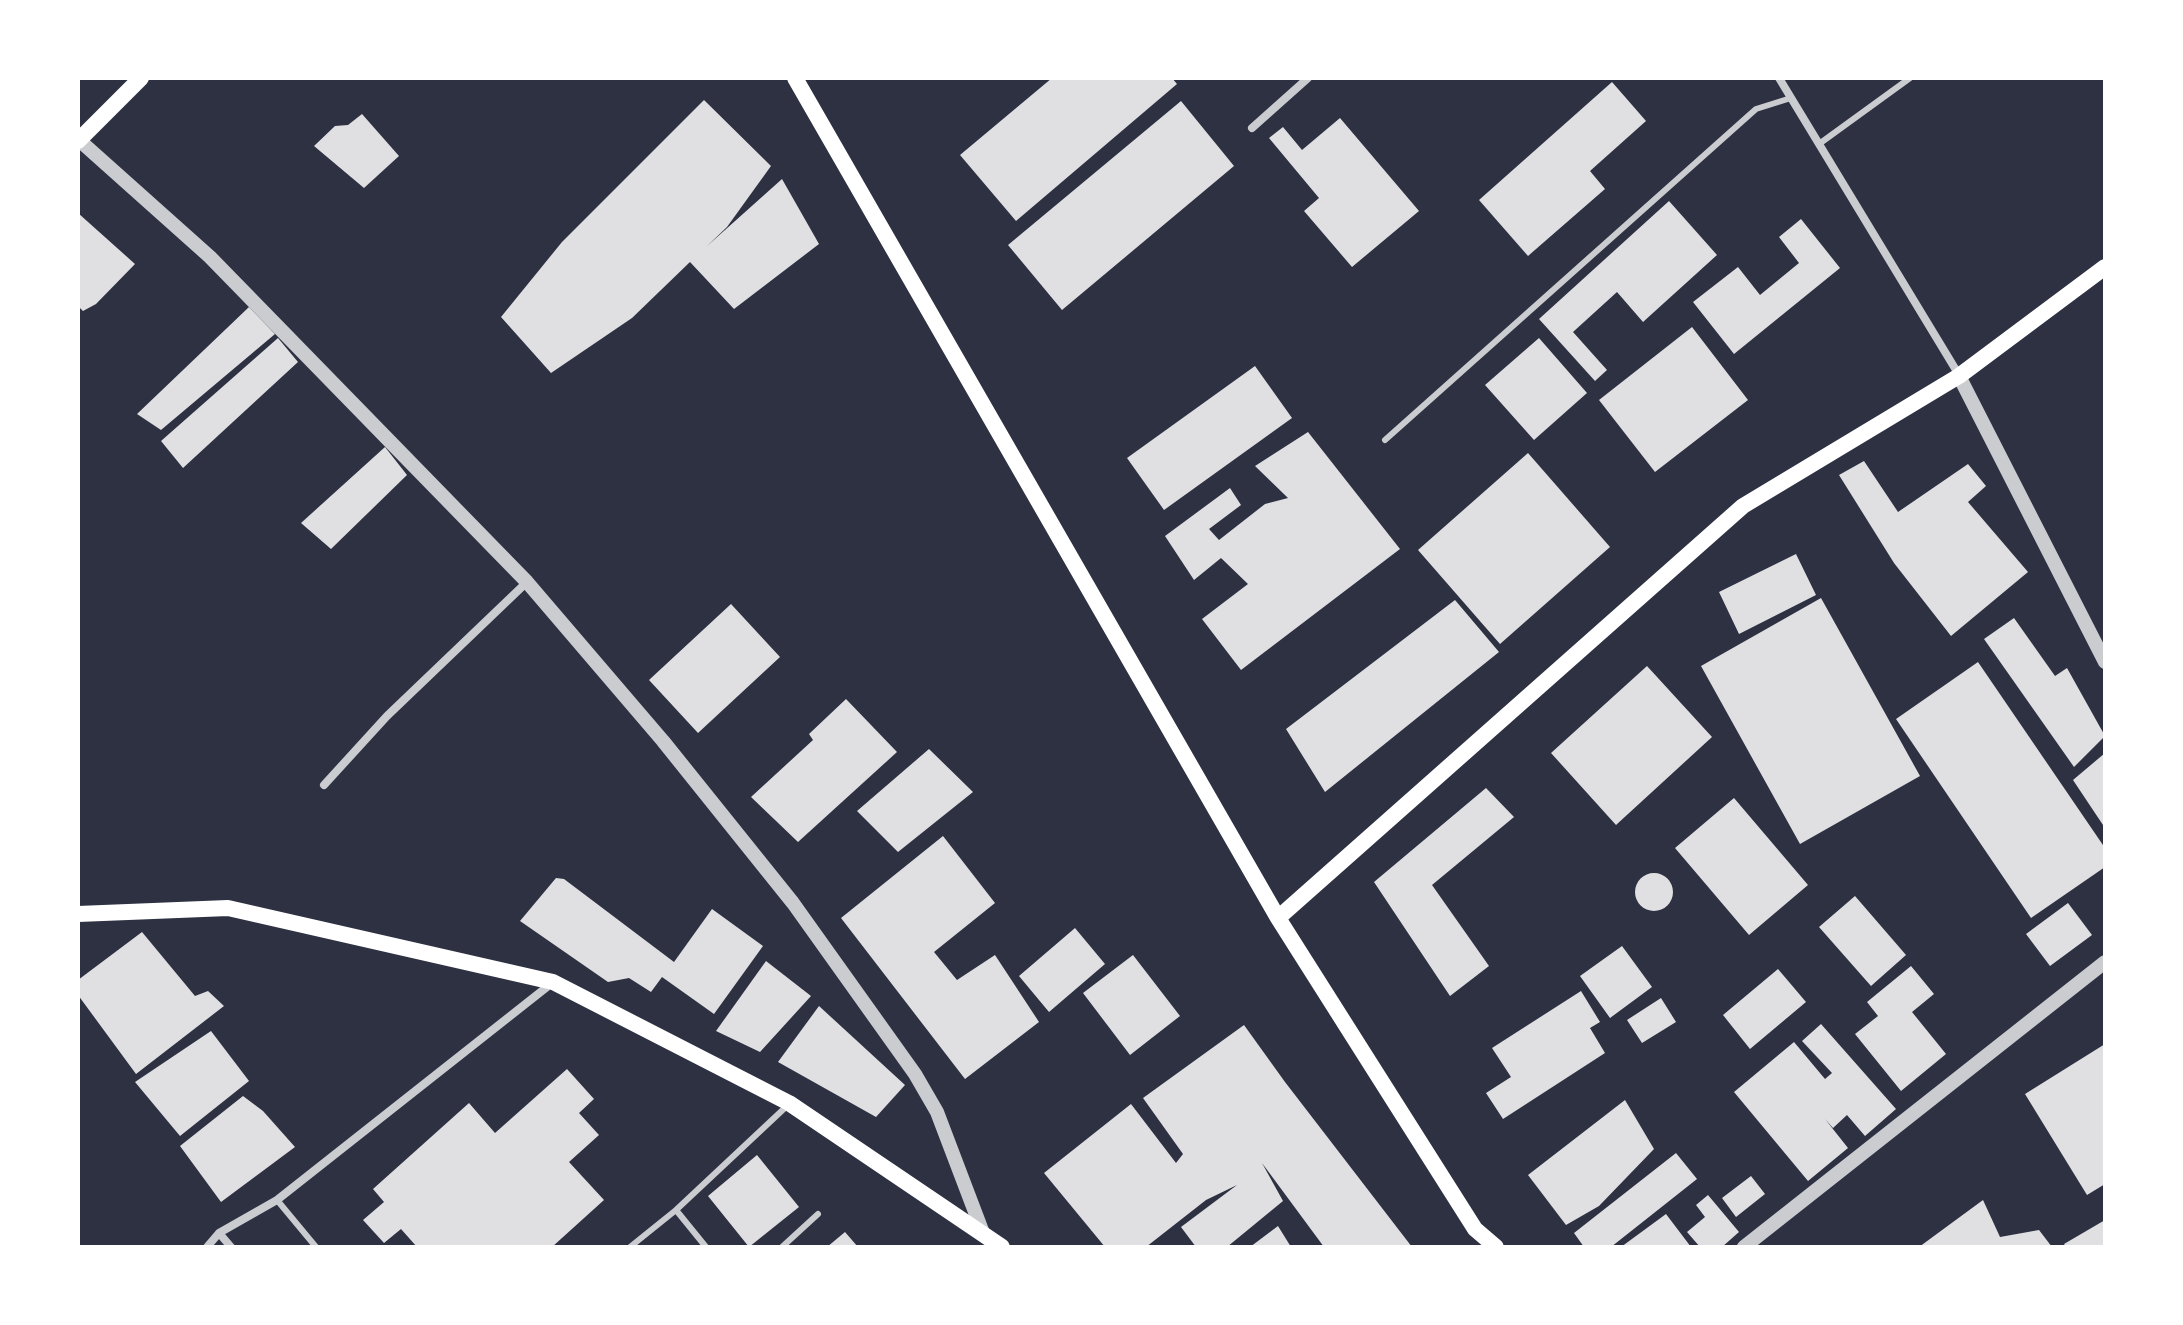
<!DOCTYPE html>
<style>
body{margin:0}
#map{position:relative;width:2183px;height:1325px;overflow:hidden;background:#2d3142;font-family:Mulish,sans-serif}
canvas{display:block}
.frame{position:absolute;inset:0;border:80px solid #fff;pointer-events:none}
</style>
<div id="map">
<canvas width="2183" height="1325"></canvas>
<div class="frame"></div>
</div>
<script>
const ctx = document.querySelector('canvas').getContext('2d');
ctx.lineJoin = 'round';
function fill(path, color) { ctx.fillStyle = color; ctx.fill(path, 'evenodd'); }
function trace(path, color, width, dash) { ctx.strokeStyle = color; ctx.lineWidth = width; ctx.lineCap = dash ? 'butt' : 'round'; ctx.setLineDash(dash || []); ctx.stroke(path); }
const building = new Path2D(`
 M1052,78H1172L1177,84L1016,221L960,155Z
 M1612,82L1646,121L1590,171L1605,189L1528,256L1479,200Z
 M704,100L771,166L727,227L706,247L782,179L819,244L734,309L690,262L632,318L551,373L501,317L562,242Z
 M1181,101L1234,166L1062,310L1008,245Z
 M362,114L399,156L364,188L314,146L335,126L348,125Z
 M1340,118L1419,211L1352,267L1304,211L1319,198L1269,138L1283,127L1302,150Z
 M1669,201L1717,255L1643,322L1617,292L1573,332L1607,370L1595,381L1539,319Z
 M78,213L135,264L96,304L83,311L78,306Z
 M1801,219L1840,268L1734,354L1693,302L1738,267L1760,295L1799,263L1779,237Z
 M249,307L275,334L161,430L137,414Z
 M1692,327L1748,400L1655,472L1599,400Z
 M278,338L298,362L183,468L161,441Z
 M1539,338L1587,393L1534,440L1485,385Z
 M1255,366L1292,418L1164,510L1127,458Z
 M1308,432L1400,549L1241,670L1202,619L1248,584L1221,558L1194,580L1165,536L1230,488L1241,505L1209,529L1219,540L1265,504L1288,498L1255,466Z
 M385,447L407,475L331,549L301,523Z
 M1528,453L1610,547L1500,644L1418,550Z
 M1864,461L1898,512L1968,464L1986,486L1968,502L2028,572L1951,636L1894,563L1839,475Z
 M1796,554L1816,595L1739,634L1719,592Z
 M1821,598L1920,776L1800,844L1701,666Z
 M1455,600L1499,652L1325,792L1286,729Z
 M731,604L780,657L698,733L649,680Z
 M2014,618L2055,676L2067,668L2105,736L2074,767L1984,639Z
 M1978,662L2105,848V867L2031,918L1896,719Z
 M1647,666L1712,737L1616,825L1551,753Z
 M846,699L897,752L798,842L751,797L813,740L809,734Z
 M929,749L973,792L898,852L857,811Z
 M2105,753V828L2073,780Z
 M1486,788L1514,817L1432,885L1489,966L1450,996L1374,882Z
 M1734,798L1808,885L1749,935L1675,848Z
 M943,836L995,903L934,952L957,980L995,955L1039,1022L965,1079L841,918Z
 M1635 892a19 19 0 1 1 38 0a19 19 0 1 1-38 0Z
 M556,878L564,879L674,962L712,909L763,946L714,1014L662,977L651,992L629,978L608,982L520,921Z
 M1855,896L1906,955L1871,986L1819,927Z
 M2068,903L2092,935L2050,966L2026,934Z
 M1075,928L1105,964L1049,1012L1019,976Z
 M142,932L195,996L208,991L224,1006L136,1074L78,995V980Z
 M1622,946L1652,987L1610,1018L1580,976Z
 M1133,955L1180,1016L1130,1055L1083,993Z
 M766,961L811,996L760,1052L716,1031Z
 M1911,966L1934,994L1912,1012L1946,1054L1901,1091L1855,1034L1878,1016L1867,1002Z
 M1778,969L1806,1002L1750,1049L1723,1015Z
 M1581,991L1600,1022L1590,1028L1605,1053L1503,1119L1486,1093L1511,1077L1492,1048Z
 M1661,998L1676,1022L1642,1043L1627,1020Z
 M819,1006L905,1085L876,1117L778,1062Z
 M1821,1024L1896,1109L1865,1136L1847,1115L1833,1128L1825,1119L1848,1148L1808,1181L1734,1092L1794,1042L1825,1079L1832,1073L1802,1041Z
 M1244,1025L1285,1082L1412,1247H1324L1262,1163L1283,1201L1227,1247H1196L1181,1227L1237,1185L1206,1200L1146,1247H1105L1044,1173L1131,1104L1176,1163L1183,1154L1143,1098Z
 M211,1031L249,1081L180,1136L135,1082Z
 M2105,1044V1184L2087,1195L2025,1094Z
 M567,1069L594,1099L579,1113L599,1135L569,1162L604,1200L552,1247H417L401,1229L384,1243L363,1220L384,1202L373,1189L469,1103L495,1133Z
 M243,1096L263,1111L295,1147L221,1202L180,1146Z
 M1625,1100L1654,1149L1599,1206L1566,1225L1528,1175Z
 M1676,1153L1697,1179L1611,1247H1584L1574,1233Z
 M757,1155L799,1207L749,1247L708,1196Z
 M1751,1176L1765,1194L1736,1217L1722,1198Z
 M1708,1195L1739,1232L1722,1247H1700L1687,1232L1705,1217L1696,1205Z
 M1983,1200L2000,1237L2039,1230L2052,1247H1919Z
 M1666,1214L1691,1247H1621Z
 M2105,1220V1247H2066L2064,1244Z
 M1278,1226L1291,1247H1250Z
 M845,1232L858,1247H827Z`);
const service = new Path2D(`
 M1819,144L1910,78
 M1385,440L1756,109L1791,98
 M277,1200L316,1247
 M676,1210L706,1247
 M630,1247L676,1210L788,1105
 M782,1247L818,1214`);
const minor = new Path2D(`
 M1779,78L1959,375
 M1252,128L1308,78
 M324,785L387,716L527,582
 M219,1233L231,1247
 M207,1247L219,1233L277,1200L552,983`);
const tertiary = new Path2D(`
 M79,140L210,257L527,582L663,741L793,903L915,1074L937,1112L983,1233
 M1959,376L2105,662
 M1744,1247L2105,962`);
const secondary = new Path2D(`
 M795,78L1278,918L1475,1229L1496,1247
 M78,141L141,78
 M78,914L228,908L553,982L789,1103L1002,1247
 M1278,918L1743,506L1959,376L2105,267`);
fill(building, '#e0e0e3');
trace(service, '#caccd0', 6);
trace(minor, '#caccd0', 8);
trace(tertiary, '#caccd0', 14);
trace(secondary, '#fff', 16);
</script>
